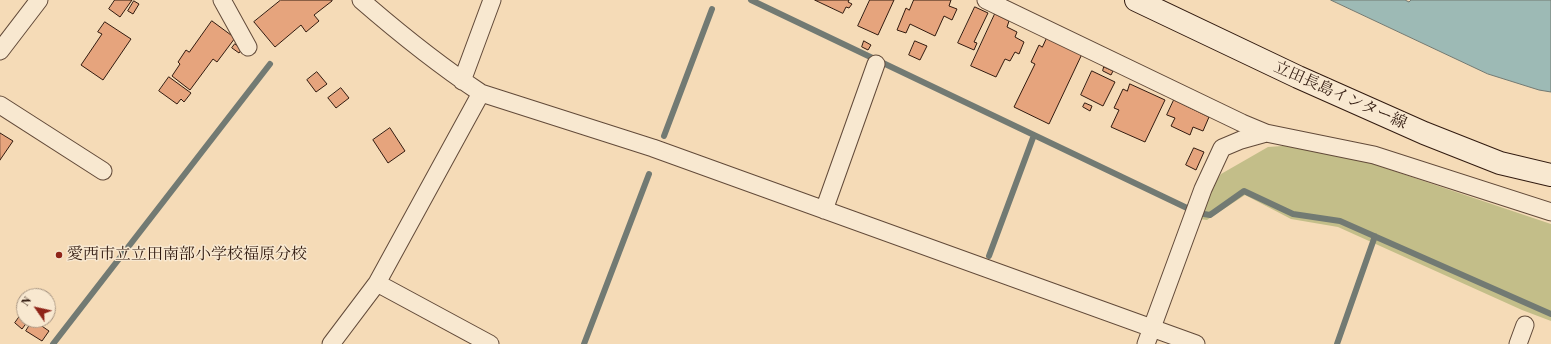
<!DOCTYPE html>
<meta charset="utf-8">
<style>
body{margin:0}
#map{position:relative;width:1551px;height:344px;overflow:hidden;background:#f5dbb7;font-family:"Libre Bodoni",serif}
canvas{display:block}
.north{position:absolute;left:16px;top:288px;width:40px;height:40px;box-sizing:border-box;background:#f8e8d0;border:1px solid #a89683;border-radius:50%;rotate:304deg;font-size:11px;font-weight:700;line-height:16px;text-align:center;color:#311a0f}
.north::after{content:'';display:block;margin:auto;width:14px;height:18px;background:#8f2418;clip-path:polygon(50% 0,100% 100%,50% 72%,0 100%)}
</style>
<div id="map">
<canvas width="1551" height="344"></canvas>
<div class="north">N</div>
</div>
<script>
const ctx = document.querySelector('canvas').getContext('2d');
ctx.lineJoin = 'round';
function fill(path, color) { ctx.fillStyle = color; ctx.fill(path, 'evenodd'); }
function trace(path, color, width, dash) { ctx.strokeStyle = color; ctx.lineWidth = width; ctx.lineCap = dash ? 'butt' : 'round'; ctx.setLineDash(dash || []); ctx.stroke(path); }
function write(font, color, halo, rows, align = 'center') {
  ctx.font = font + ' "Libre Bodoni","Noto Serif JP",serif'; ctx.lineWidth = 3; ctx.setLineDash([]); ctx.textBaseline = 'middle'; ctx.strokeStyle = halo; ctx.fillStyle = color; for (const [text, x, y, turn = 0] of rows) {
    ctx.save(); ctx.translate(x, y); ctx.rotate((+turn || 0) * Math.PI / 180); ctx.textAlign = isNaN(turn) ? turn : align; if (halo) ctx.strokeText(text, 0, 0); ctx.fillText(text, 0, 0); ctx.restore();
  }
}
const green = new Path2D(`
 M1296,145L1373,164L1551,224V321L1522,310L1338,227L1291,219L1245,195L1207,220L1199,219L1211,190L1221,174L1268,147Z`);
const water = new Path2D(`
 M1331,0H1405L1409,2L1411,0H1551V92L1539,90L1488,74Z`);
const stream = new Path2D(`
 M751,0L1187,208
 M664,136L712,9
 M1204,214L1210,215L1244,191L1293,214L1340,221L1551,314
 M989,256L1034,135
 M53,344L270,64
 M584,344L649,174
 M1337,344L1375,236`);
const building = new Path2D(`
 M115,0H132L120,17L109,9Z
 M281,0H332V1L314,15L319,21L306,32L301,25L275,47L254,22Z
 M815,0H849L848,2L852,4L849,8L846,7L843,13Z
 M870,0H894L878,35L858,26Z
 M914,0H951L949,6L957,9L952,20L944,16L935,36L910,24L906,33L897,30L906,8L909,10Z
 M134,1L139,4L133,14L128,11Z
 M975,7L988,13L974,42L977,43L974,50L958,43Z
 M995,14L1009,21L1007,27L1017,32L1015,37L1024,42L1019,54L1015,52L1010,61L1005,59L996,77L971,66Z
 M212,21L235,38L217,62L213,59L190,90L172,76L180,64L178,62L186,50L189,52Z
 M105,22L131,39L103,80L81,65L102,34L98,32Z
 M1047,38L1082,54L1049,124L1014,107L1035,64L1031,62L1039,45L1042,47Z
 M864,41L871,45L868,50L862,47Z
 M915,41L927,46L920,60L909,55Z
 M235,44L242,49L239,53L232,48Z
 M1104,67L1113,71L1111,75L1103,71Z
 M1092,71L1115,82L1103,106L1081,95Z
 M317,72L327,84L316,92L307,80Z
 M169,77L191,93L184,102L181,99L177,104L159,91Z
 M1130,84L1165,100L1145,142L1111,127L1119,110L1114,108L1123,89L1127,91Z
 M341,88L349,98L336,108L328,98Z
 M1174,100L1209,117L1203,131L1193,127L1190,135L1171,126L1175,118L1167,115Z
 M1085,103L1092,106L1090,111L1083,107Z
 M390,128L405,151L388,163L373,140Z
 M0,133L13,141L0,160Z
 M1194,148L1204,152L1196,170L1186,165Z
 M20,316L24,320L28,321L22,329L15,323Z
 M33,320L49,331L42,341L26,331Z`);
const minor = new Path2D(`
 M222,0L248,47
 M361,0C399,33 439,65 481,93L653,148L1196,344
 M986,0L1242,123L1266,133
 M0,51L39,0
 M462,81L492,0
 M0,105L103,171
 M824,210L876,64
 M377,283L490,344
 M331,344L377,283L481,93
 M1146,344L1203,189L1222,148L1241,140L1266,133L1374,155L1551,212
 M1518,344L1525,325`);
const secondary = new Path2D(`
 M1136,0L1298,77L1424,133L1500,163L1551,175`);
const markers = [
 [59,255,4,"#8f2418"]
];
const streetNames = [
 ["立田長島インター線",1340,96,24]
];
const poiNames = [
 ["愛西市立立田南部小学校福原分校",67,255]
];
fill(green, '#c3be89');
fill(water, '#9dbab5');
trace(water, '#727a73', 1);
trace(stream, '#727a73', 6);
fill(building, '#e6a47d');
trace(building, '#311a0f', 1);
trace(minor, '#624a39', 19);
trace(secondary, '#311a0f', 24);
trace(minor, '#f8e8d0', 17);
trace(secondary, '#f8e8d0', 22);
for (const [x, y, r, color] of markers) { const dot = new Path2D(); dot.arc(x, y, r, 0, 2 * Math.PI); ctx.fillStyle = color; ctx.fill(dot); trace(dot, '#f8e8d0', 1.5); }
write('16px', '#311a0f', '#f8e8d0', streetNames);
write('16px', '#311a0f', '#f8e8d0', poiNames, 'left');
</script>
